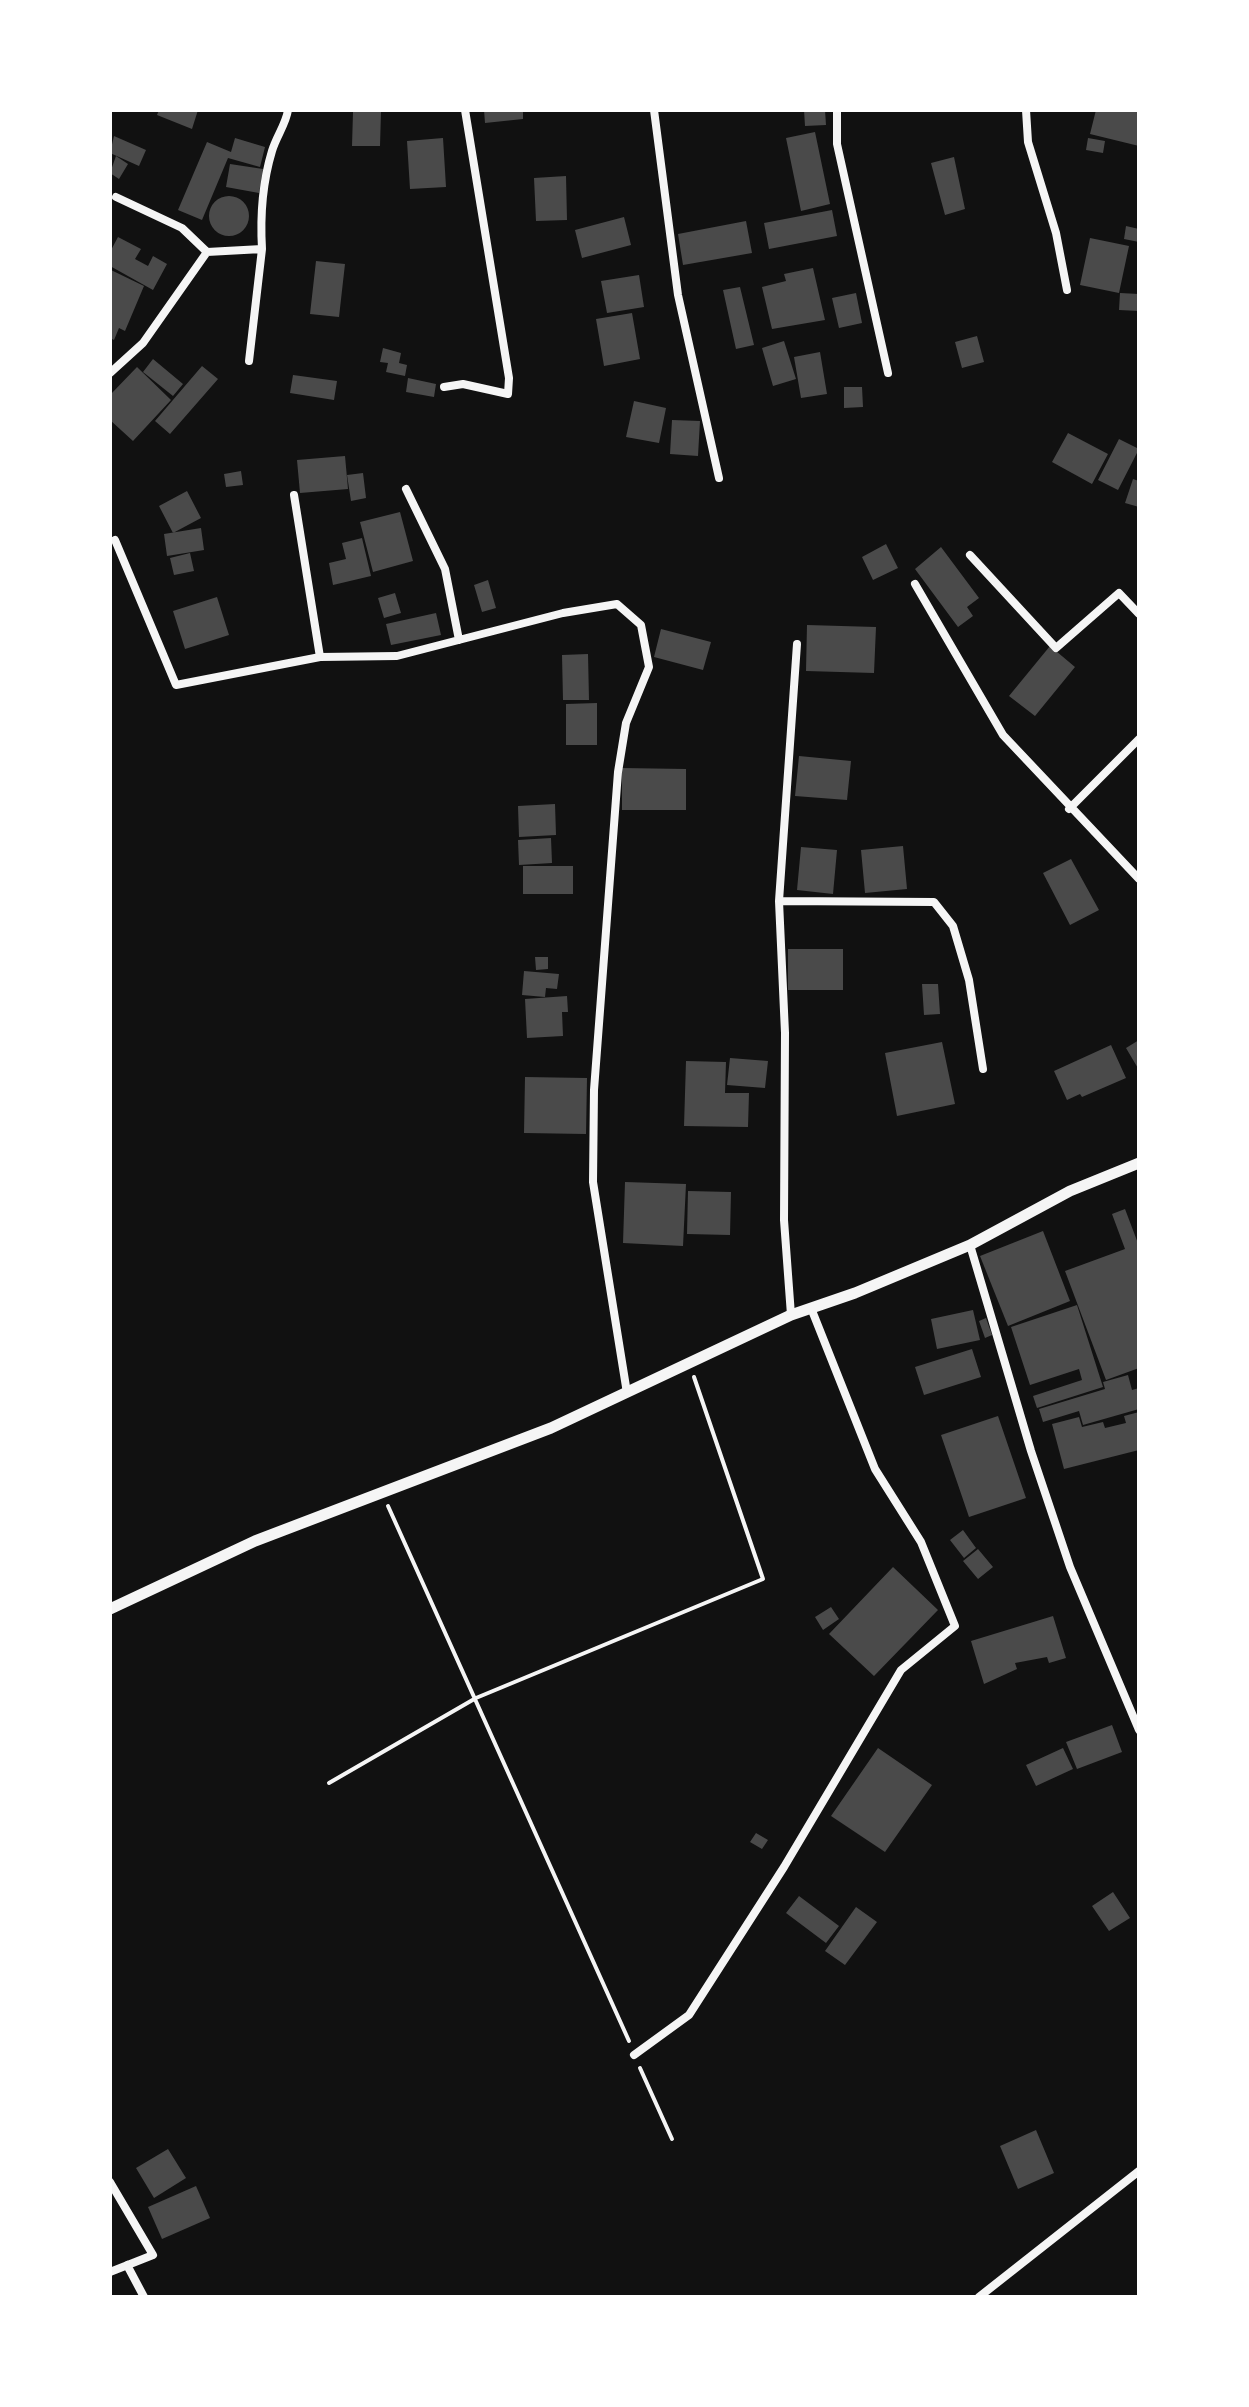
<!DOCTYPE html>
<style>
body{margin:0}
#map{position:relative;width:1249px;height:2407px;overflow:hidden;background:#111;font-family:Mulish,sans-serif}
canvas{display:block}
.frame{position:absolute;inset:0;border:112px solid #fff;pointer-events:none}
</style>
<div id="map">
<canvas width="1249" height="2407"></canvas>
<div class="frame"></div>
</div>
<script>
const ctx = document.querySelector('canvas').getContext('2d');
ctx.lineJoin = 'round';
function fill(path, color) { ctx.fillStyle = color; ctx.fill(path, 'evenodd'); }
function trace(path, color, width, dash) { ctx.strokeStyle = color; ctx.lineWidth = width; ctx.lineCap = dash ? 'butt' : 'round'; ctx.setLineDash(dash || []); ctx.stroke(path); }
const building = new Path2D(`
 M159,110H198L192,129L157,115Z
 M484,110H523V119L485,123Z
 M804,110H825L826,125L805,126Z
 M1096,110L1139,112V146L1090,134Z
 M353,112H381L380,146H352Z
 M815,132L830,204L801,211L786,138Z
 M114,136L146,150L139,166L110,153Z
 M235,138L265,147L260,167L228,158L202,220L178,210L207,142L231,152Z
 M443,138L446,187L410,189L407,141Z
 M1088,138L1105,141L1103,153L1086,150Z
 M116,156L128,164L119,179L110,173Z
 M954,157L965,209L945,215L931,163Z
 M230,164L263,169L259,193L226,187Z
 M566,176L567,220L536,221L534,178Z
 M209 216a20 20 0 1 1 40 0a20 20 0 1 1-40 0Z
 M832,210L837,236L769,249L764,223Z
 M624,217L631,245L582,258L575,230Z
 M746,221L752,253L683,265L678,234Z
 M1126,226L1139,229V242L1124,239Z
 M118,237L141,249L135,259L148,266L153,256L167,264L153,290L110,266V252Z
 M1090,238L1129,246L1119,293L1080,285Z
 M316,261L345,264L339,317L310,314Z
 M813,268L825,320L772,329L762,287L786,281L784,274Z
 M111,270L144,286L125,331L119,328L114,340L110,338Z
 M639,275L644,307L607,313L601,281Z
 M740,287L754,345L736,349L723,290Z
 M856,293L862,323L839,328L832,298Z
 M1120,293L1139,294V311L1119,310Z
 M632,313L640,359L604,366L596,319Z
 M977,336L984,362L962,368L955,342Z
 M784,341L796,379L773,386L762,348Z
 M383,348L401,353L399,363L407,365L405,376L386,372L388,363L380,362Z
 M820,352L827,394L801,398L794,357Z
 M153,359L183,384L173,396L143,372Z
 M202,366L218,379L170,434L155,421Z
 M137,367L171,400L133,441L110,420V395Z
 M293,375L337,381L334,400L290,393Z
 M408,378L436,384L434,397L406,392Z
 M844,387H862L863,407L844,408Z
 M634,401L666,408L659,443L626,437Z
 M672,420L700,421L698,456L670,454Z
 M1068,433L1108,454L1092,484L1052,462Z
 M1119,439L1139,449L1118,490L1098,480Z
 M345,456L348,489L300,493L297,460Z
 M241,471L243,485L226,487L224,474Z
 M363,473L366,498L351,501L347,475Z
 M1133,479L1139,481V507L1125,503Z
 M187,491L201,518L173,533L159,506Z
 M400,512L413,561L373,572L360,522Z
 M201,528L204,550L167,556L164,534Z
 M362,538L371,576L333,585L329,563L346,559L342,543Z
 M886,544L898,568L873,580L862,557Z
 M941,547L979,598L967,607L973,616L958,627L915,569Z
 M190,553L194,571L174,575L170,558Z
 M488,580L496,608L482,612L474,585Z
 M395,593L401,613L384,618L378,598Z
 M217,597L229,635L185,649L173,611Z
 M436,613L441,635L391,645L386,624Z
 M807,625L876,627L874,673L806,671Z
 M661,629L711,642L703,670L654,657Z
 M1050,646L1075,667L1035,716L1009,696Z
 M588,654L589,700H563L562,655Z
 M597,703V745H566V704Z
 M799,756L851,761L847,800L795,796Z
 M622,768L686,769V810H622Z
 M555,804L556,835L519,837L518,806Z
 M551,838L552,863L519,865L518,840Z
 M903,846L907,889L865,893L861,850Z
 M801,847L837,850L833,894L797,890Z
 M1071,859L1099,910L1070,925L1043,873Z
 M523,866H573V894H523Z
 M788,949H843V990H788Z
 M535,957H548V969L536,970Z
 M524,971L559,974L557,989L546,988L545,997L522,995Z
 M922,984H938L940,1014L924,1015Z
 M567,996L568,1012H562L563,1036L527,1038L525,999Z
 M1139,1040V1070L1126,1048Z
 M942,1042L955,1104L897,1116L885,1053Z
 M1111,1045L1126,1078L1082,1097L1080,1094L1067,1100L1054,1071Z
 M730,1058L768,1061L765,1088L727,1085Z
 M686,1061L726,1062L725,1093H749L748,1127L684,1126Z
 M525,1077L587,1078L586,1134L524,1133Z
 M625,1182L686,1184L683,1246L623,1243Z
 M688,1191L731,1192L730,1235L687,1234Z
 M1125,1209L1139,1246V1368L1106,1380L1065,1271L1125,1249L1112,1214Z
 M1043,1231L1070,1301L1008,1326L980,1256Z
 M1077,1305L1103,1387L1037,1408L1033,1396L1082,1380L1079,1369L1030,1385L1011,1327Z
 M973,1310L980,1340L937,1349L931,1319Z
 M986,1318L992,1335L985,1338L979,1321Z
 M972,1349L981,1377L924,1395L915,1367Z
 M1128,1375L1132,1390L1139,1388V1409L1083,1425L1079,1411L1043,1422L1039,1409L1105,1389L1103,1382Z
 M1139,1412V1450L1064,1469L1052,1424L1079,1417L1082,1427L1103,1422L1105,1428L1126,1423L1124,1416Z
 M998,1416L1026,1498L969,1517L941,1435Z
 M963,1530L976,1548L964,1558L950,1540Z
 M978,1549L993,1567L978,1579L963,1561Z
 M893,1567L938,1610L874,1676L829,1634Z
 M831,1607L839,1619L823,1630L815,1617Z
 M1053,1616L1066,1658L1049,1663L1047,1657L1015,1663L1017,1669L984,1684L971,1641Z
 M1112,1725L1122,1752L1077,1769L1066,1742Z
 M878,1748L932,1785L885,1852L831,1816Z
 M1063,1748L1073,1769L1036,1786L1026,1765Z
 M756,1833L768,1840L762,1849L750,1842Z
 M1113,1892L1130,1918L1109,1931L1092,1906Z
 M799,1896L839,1926L826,1943L786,1913Z
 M856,1907L877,1922L845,1965L825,1951Z
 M1036,2130L1054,2173L1018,2189L1000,2146Z
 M168,2149L186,2178L154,2198L136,2168Z
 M196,2186L210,2218L162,2239L148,2207Z`);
const path = new Path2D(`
 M388,1506L629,2041
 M329,1783L476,1698L763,1579L694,1377
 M640,2068L672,2139`);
const minor = new Path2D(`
 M654,110L678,295L719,478
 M837,110V144L888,373
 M1026,110L1028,142L1056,233L1067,290
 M116,197L182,228L207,252
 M249,361L262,249
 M110,373L143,343L207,252L262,249C260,215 262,184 272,151C276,137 286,124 288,110
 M444,387L463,384L508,394L509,378L465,110
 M406,489L445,569L459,640
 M294,495L320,657
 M115,540L176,685L320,657L397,656L563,613L617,604L641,625L649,667L626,723L618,772L594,1090L593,1182L627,1393
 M970,555L1056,648L1119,593L1139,614
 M915,584L1003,735L1139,879
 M1069,809L1139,739
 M779,901L934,902L953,926L969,980L983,1069
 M970,1245L1031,1451L1070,1567L1139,1730
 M791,1315L784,1220L785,1033L779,901L797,644
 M634,2055L689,2015L784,1867L901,1670L955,1626L921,1542L875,1469L811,1308
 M110,2182L153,2255L110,2272
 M127,2265L144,2297
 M979,2297L1139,2171`);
const tertiary = new Path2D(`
 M110,1609L255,1541L551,1428L791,1315L855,1293L970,1245L1070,1191L1139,1163`);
fill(building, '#4a4a4a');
trace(path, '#f5f5f5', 4);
trace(minor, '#f5f5f5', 8);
trace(tertiary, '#f5f5f5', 11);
</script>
